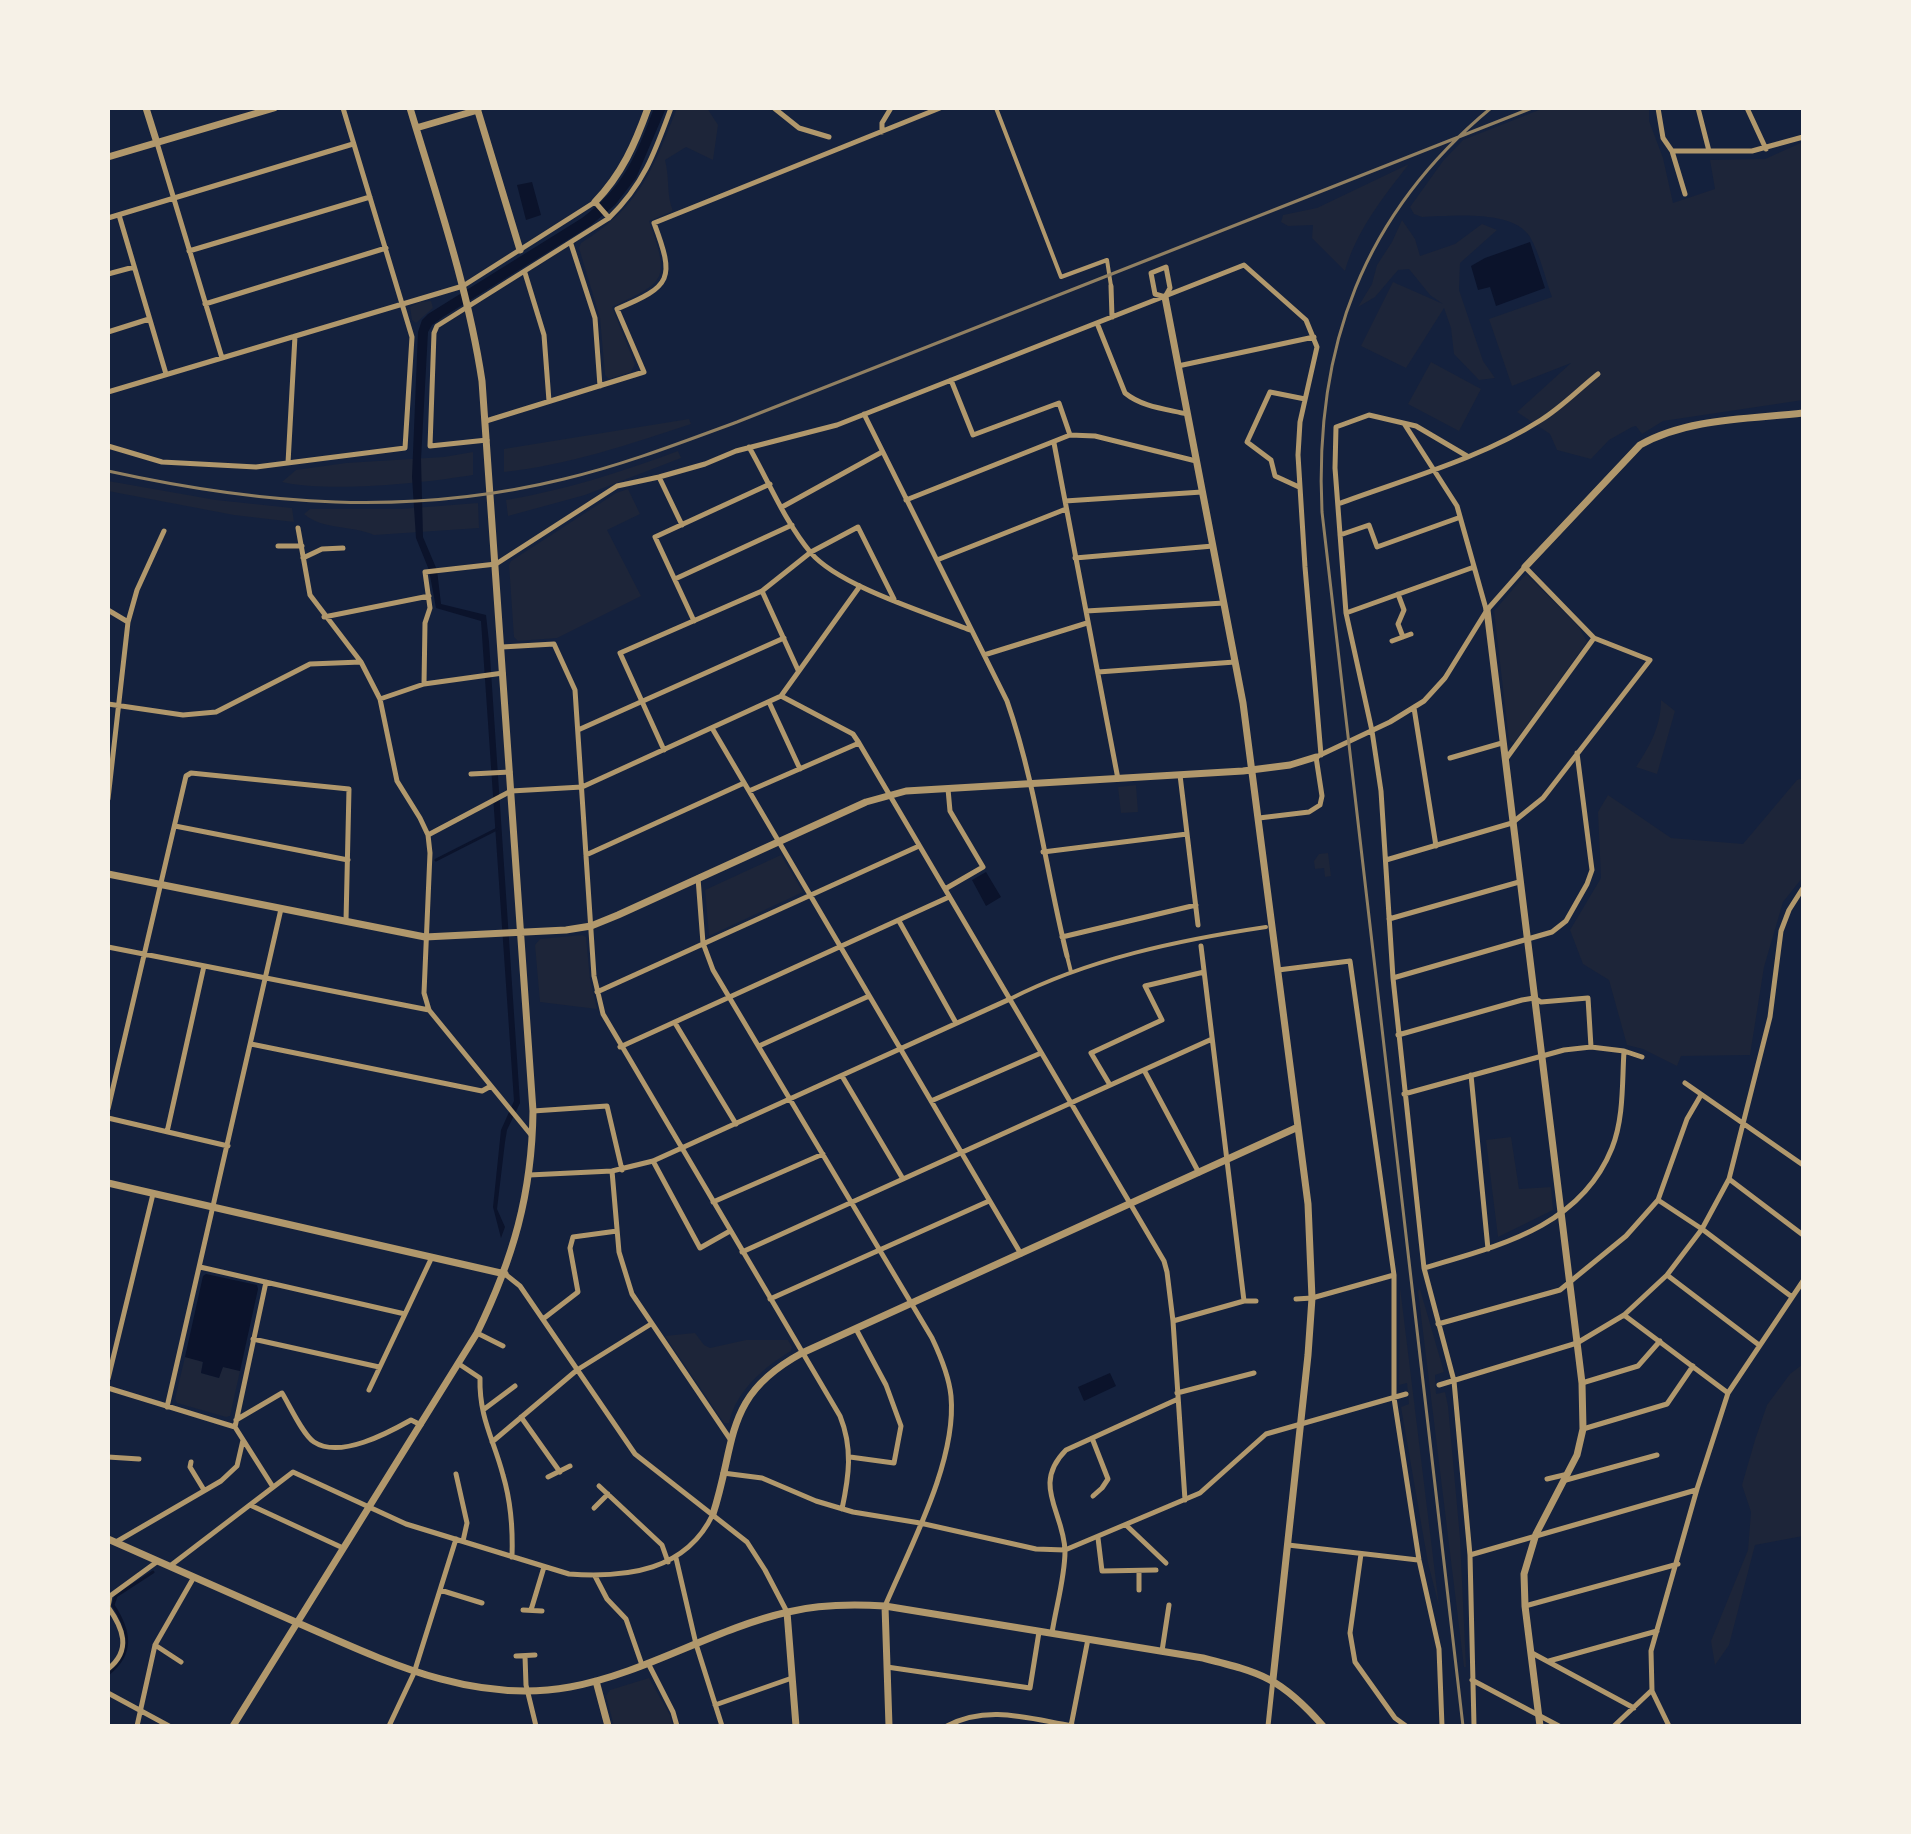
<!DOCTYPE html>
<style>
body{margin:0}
#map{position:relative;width:1911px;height:1834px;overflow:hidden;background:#14213d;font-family:Figtree,sans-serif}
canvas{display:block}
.frame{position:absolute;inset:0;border:110px solid #f6f1e7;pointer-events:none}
</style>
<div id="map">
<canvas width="1911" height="1834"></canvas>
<div class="frame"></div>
</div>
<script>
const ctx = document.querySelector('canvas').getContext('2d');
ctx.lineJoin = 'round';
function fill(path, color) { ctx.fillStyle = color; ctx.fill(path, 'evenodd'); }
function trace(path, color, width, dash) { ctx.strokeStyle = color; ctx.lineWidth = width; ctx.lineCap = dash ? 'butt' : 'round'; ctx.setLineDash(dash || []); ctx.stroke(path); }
const green = new Path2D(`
 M677,108H707L718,125L713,160L686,147L665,160C670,178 666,194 673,211L649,221C670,280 667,281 612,307L635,364L631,372L609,379L605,375L600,318L579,248L581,243C640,207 653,169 677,108Z
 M1544,108H1649V121L1663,158L1673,203L1715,189L1710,160L1765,159L1803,142V400L1663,421L1642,434L1636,426L1632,427L1609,440L1591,459L1557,450L1550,434L1517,412L1571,363L1512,386L1489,319L1552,297C1545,278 1540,254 1530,237C1513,209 1450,216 1422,217L1414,214L1410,207L1443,161L1463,140Z
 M1409,164C1384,196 1356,231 1345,271L1312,238L1313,225L1288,226L1281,222L1283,215L1317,208Z
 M1402,220L1415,239L1420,256L1455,244L1482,224L1497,230L1460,263L1459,290L1483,361L1495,378L1479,380L1454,354L1451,328L1444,308L1406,368L1361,346L1393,282L1443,304L1430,295L1409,269L1398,270L1375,297L1358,307L1372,284L1377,265L1392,242Z
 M431,301L433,308L416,323L412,320L410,307L420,302Z
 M1431,362L1481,389L1459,431L1408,404Z
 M689,419L691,424C630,444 569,465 504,472V449Z
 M678,451L681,458L585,495L508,516L506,500C565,490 622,472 678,451Z
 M473,452V475C424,483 329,493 282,482L296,470L346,463L444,457Z
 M108,481L216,500L292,508L294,522L234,515L108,491Z
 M628,489L640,514L607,530L641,596L557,638L518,641L514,637L509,565L511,561L616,493Z
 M478,503L479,528L374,535C352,525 322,530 304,514L310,509H401Z
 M1526,574L1579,627L1587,642L1514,743L1509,740L1494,611Z
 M1661,700L1675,711L1657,774L1636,767C1650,746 1661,726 1661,700Z
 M1803,778V877L1783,902L1764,967L1750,1055L1681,1056L1677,1066L1643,1049L1627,1045L1609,980L1583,964L1570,930L1601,878L1598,812L1608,795L1671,838L1743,844L1797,780Z
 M1136,785L1138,812L1121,813L1118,787Z
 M1328,853L1331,876L1325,877L1324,868L1315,869L1314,861L1319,854Z
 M781,855L803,892L709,936L705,890Z
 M582,935L586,937L590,979L597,1009L540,1002L535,945L540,939Z
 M1511,1137L1519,1189L1551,1187L1553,1210L1498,1237L1486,1140Z
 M1400,1287L1439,1606L1428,1563L1401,1407L1409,1404L1407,1383L1399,1385Z
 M1420,1289L1444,1372L1435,1375L1436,1394L1445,1392L1448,1406L1460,1538L1466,1667H1464L1418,1291Z
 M695,1333L704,1345L710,1348L746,1340H788L792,1347L791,1351C764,1367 736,1391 729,1423H724L665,1336Z
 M185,1357L203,1361L201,1373L219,1378L222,1366L240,1371L230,1416L226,1417L177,1403L175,1399Z
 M1803,1364V1536L1755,1545L1729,1645L1715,1665L1711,1641L1748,1550L1751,1512L1742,1485L1755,1440L1767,1405L1790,1374Z
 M649,1678L670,1715L673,1726H614L606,1696L610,1690Z`);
const water = new Path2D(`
 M654,108H666L636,178L615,205L590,226L443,317L432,325L428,332L421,459L423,537L437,570L441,604L486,615L489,642L520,1103L507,1130L505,1142L497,1209L505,1227L501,1238L493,1207L501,1130L514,1101L481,621L436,608L429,570L416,538L412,477L418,332L422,320L428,314L582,218C625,185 635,158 654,108Z
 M532,182L541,215L526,220L517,185Z
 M1530,242L1545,288L1496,306L1490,287L1478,290L1471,266L1485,258Z
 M986,872L1001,897L986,906L972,880Z
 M206,1274L257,1285L258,1289L240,1371L223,1367L219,1378L201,1373L203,1362L185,1357L203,1276Z
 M1110,1373L1116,1386L1084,1401L1078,1387Z`);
const stream = new Path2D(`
 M436,860L497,829
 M108,1674C134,1653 130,1631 113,1605L116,1596L153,1572`);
const pedestrian = new Path2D(`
 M996,108L1061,277L1107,260L1111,286
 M1067,956L1071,972
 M1010,999C1088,959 1179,940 1266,927`);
const minor = new Path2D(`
 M774,108L799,128L829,137
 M1658,108L1663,138L1672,151H1752L1803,137
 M1698,108L1709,151
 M1747,108L1766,149
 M882,132V123L891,108
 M157,143L222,358
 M1672,151L1685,194
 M119,215L166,374
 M108,218L353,144
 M571,244L595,318L600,386
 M189,251L370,197
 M1166,267L1170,288L1165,297L1155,294L1151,273Z
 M525,273L544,335L549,401
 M108,274L134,267
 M1111,286L1112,317
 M205,304L386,248
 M1097,323L1125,393C1142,407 1166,409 1187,414
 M108,332L149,319
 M1178,366L1314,337
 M951,380L973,435L1059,403L1070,435
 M108,392L463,286L595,202L609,218
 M864,414L1007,701C1036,784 1046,872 1067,956
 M486,421L644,372L617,309C672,286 675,279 654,223L940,108
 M1405,425L1457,506L1486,609
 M487,440L430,446L434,333L437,326L609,218C644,184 655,152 671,108
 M1054,443L1118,779
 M108,446L162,462L256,467L405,448L412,337L343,108
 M749,447C769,482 785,522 811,553C839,586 928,613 970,630
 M1467,456L1416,426L1369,415L1336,427L1335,468L1346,613L1372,731L1381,791L1393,978L1424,1268L1454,1381L1470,1555L1474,1726
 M288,463L295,336
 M659,477L682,525
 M1299,487L1275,476L1271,460L1247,442L1270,392L1305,399
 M906,500L1070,435L1095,436L1196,461
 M1065,501L1202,492
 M1338,504C1405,479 1480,459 1541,420C1562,407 1579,389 1598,374
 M782,507L882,452
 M298,528L310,595L361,662L380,699L397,781L420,818L428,835L430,853L424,993L429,1010L532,1136
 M1340,535L1369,525L1377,547L1458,518
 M278,546H302
 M303,558L322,549L343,548
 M1075,558L1213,546
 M937,560L1066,509
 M675,579L792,525
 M762,591L798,670
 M1398,594L1404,610L1398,624L1403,637
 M108,610L128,622
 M1086,611L1224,603
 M1346,613L1474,567
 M324,617L429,596
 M694,621L655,537L770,484
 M1392,641L1411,634
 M502,647L554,644L575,690L594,976L603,1014L840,1416C853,1448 849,1476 842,1509
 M984,655L1087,623
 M1098,672L1235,662
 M424,684L425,623L430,608L425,572L496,564L617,486L659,477L705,464L736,451L837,425L1244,265L1306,320L1317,347L1300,422L1298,455L1305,567L1321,755
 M781,696L853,734L859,743L1164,1261L1167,1272L1173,1321L1185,1500
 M380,699L424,684L503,673
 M769,702L800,769
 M108,704L183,715L216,712L310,664L361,662
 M1414,708L1436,846
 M712,728L1021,1254
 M578,730L784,638
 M664,750L620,653L762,591L811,552L858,527L894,599
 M1450,758L1502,743
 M1506,759L1594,638
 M471,774L510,772
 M1180,775L1198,925
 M749,791L859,743
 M108,799L128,622L137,590L164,531
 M1259,818L1309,812L1320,805L1322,796L1316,757L1390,722L1424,701L1445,678L1487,610L1525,567L1594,638L1650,660L1543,798L1512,823L1386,860
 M175,826L348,860
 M428,835L511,791L582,787L781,696L860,586
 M1043,852L1187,834
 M586,855L744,783
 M698,878L703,943L713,970L932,1338C941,1357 949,1376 951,1396C957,1461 910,1547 885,1606
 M945,889L983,867L950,811L948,789
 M1389,919L1519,882
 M899,921L956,1023
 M1062,937L1196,905
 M1201,946L1244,1301
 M108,947L429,1010
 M1278,970L1350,961L1394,1275V1398L1419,1560L1439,1649L1442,1726
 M1393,978L1552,932L1566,921L1587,884L1592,870L1577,753
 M597,992L919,846
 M675,1023L736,1124
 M1398,1035L1522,1000L1534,998L1541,1002L1588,998L1591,1047
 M251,1044L482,1091L491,1086
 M759,1046L869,996
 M620,1047L949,897
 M1144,1070L1199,1173
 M1471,1075L1488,1249
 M842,1076L903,1179
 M1685,1083L1803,1165
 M1110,1085L1091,1053L1162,1020L1145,986L1204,972
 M1404,1094L1564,1050L1591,1047L1624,1051L1642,1057
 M931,1101L1041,1053
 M108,1109L186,776L191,773L349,789L346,921
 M533,1111L607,1106L622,1170
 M108,1118L228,1146
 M167,1132L204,966
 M653,1161L700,1248L730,1231
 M612,1171L619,1252L632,1294L730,1439
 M529,1175L612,1171L653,1161L1010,999
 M1729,1179L1803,1235
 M1658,1200L1702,1229L1792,1297
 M713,1202L823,1154
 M742,1252L1212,1039
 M200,1267L405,1314
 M1424,1268C1497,1246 1580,1228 1612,1148C1624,1118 1622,1082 1624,1051
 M505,1274L520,1286L635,1454L747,1542L765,1570L787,1612
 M1667,1275L1759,1345
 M266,1282L235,1427L273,1487
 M770,1299L989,1201
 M1296,1299L1312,1298L1394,1275
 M1624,1315L1728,1393
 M543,1319L578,1292L570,1248L573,1237L617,1231
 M1173,1321L1244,1301H1256
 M1438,1324L1560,1290L1626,1236L1658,1200L1687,1119L1701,1095
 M477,1333L503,1346
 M253,1339L379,1367
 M459,1364L480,1378C479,1418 494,1440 503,1475C511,1502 513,1529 512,1557
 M108,1379L153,1194
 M1582,1383L1638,1366L1660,1341
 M1439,1385L1577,1343L1624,1315L1667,1275L1702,1229L1729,1179L1770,1017L1781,931L1789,910L1803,888
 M108,1388L235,1427
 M369,1390L432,1257
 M1177,1393L1254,1373
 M167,1407L281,909
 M483,1410L515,1386
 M521,1417L560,1472
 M236,1420L282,1393C290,1406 303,1435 314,1442C340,1459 388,1433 411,1420L421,1425
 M1583,1429L1667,1404L1693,1366
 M1092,1438L1108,1479L1102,1488L1093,1496
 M492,1442L577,1370L651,1324
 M108,1457L139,1459
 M850,1457L894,1463L901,1426L886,1385L856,1329
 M191,1462L190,1467L204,1490
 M723,1473L762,1478L816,1501L853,1512L920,1523L1036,1549L1065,1550L1200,1493L1266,1434L1406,1394
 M456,1474L467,1523L463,1541
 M548,1477L570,1466
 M1547,1479L1568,1474
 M1566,1480L1657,1455
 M599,1486L662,1545L668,1562
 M250,1505L343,1548
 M594,1508L608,1494
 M1126,1525L1166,1563
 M1098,1538L1102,1571L1156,1570
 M116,1542L221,1481L237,1466L243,1440
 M1288,1545L1418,1560
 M1361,1554L1350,1633L1355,1662L1395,1718L1406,1726
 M1470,1555L1696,1490
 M676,1558L696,1644L722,1726
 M170,1566L293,1472L406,1524L569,1574C627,1578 686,1571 713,1514
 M1139,1571V1590
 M595,1576L607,1599L626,1619L642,1665
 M440,1590L482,1603
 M1525,1606L1678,1564
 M523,1610L542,1611
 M531,1610L544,1567
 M1052,1633C1056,1607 1065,1577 1065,1551C1064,1512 1031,1485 1066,1450L1178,1399
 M155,1645L181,1662
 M1162,1651L1169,1605
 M1532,1653L1634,1708
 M516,1656L535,1655
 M525,1656L526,1685L536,1726
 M1549,1661L1657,1631
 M648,1663L673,1712L677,1726
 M887,1667L1030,1688L1039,1632
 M108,1669C132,1650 123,1628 108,1607L110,1596L158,1561
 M1472,1680L1559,1726
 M108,1693L169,1726
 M715,1705L792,1678
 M137,1726L155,1645L194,1577
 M389,1726L414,1673L456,1539
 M947,1726C988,1704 1030,1719 1073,1726
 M1071,1726L1088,1639
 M1268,1726L1273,1679
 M1614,1726L1651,1691
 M1669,1726L1652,1691L1651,1651L1697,1489L1728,1393L1803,1281`);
const tertiary = new Path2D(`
 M146,108L157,143
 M477,108L520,250
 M416,128L478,110
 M108,157L274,108
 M595,202C622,174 635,144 648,108
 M1165,297L1243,703L1308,1204L1312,1298L1308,1355L1273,1679
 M1525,567L1640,445C1687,418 1750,419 1803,413
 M1487,610L1582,1383L1583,1429L1577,1455L1536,1534L1524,1574L1525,1606L1540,1726
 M108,874L425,937L566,930L591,926L618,915L866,802L906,791L1243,771L1290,765L1316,757
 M108,1183L505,1274
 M713,1514C737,1440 723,1396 802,1353L1298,1127
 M108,1539C169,1566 230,1593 291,1620C381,1659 469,1705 570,1687C646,1673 713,1629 788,1612C820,1604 852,1604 885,1606L1203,1658C1262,1673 1281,1678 1323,1726
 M885,1606L889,1726
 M787,1612L796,1726
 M596,1681L608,1726
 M233,1726L477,1333C513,1259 532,1194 533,1111L482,381C468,288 437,198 410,108`);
const rail = new Path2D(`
 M108,471C262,505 409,517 564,479C623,465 680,443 737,422L1532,108
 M1463,1726L1322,512C1314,347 1363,214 1491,108`);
fill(green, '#1d2539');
fill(water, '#0b132b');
trace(stream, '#0b132b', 3);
trace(pedestrian, '#b1986c', 4);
trace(minor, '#b1986c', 5);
trace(tertiary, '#b1986c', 7);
trace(rail, '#918062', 3);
</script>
